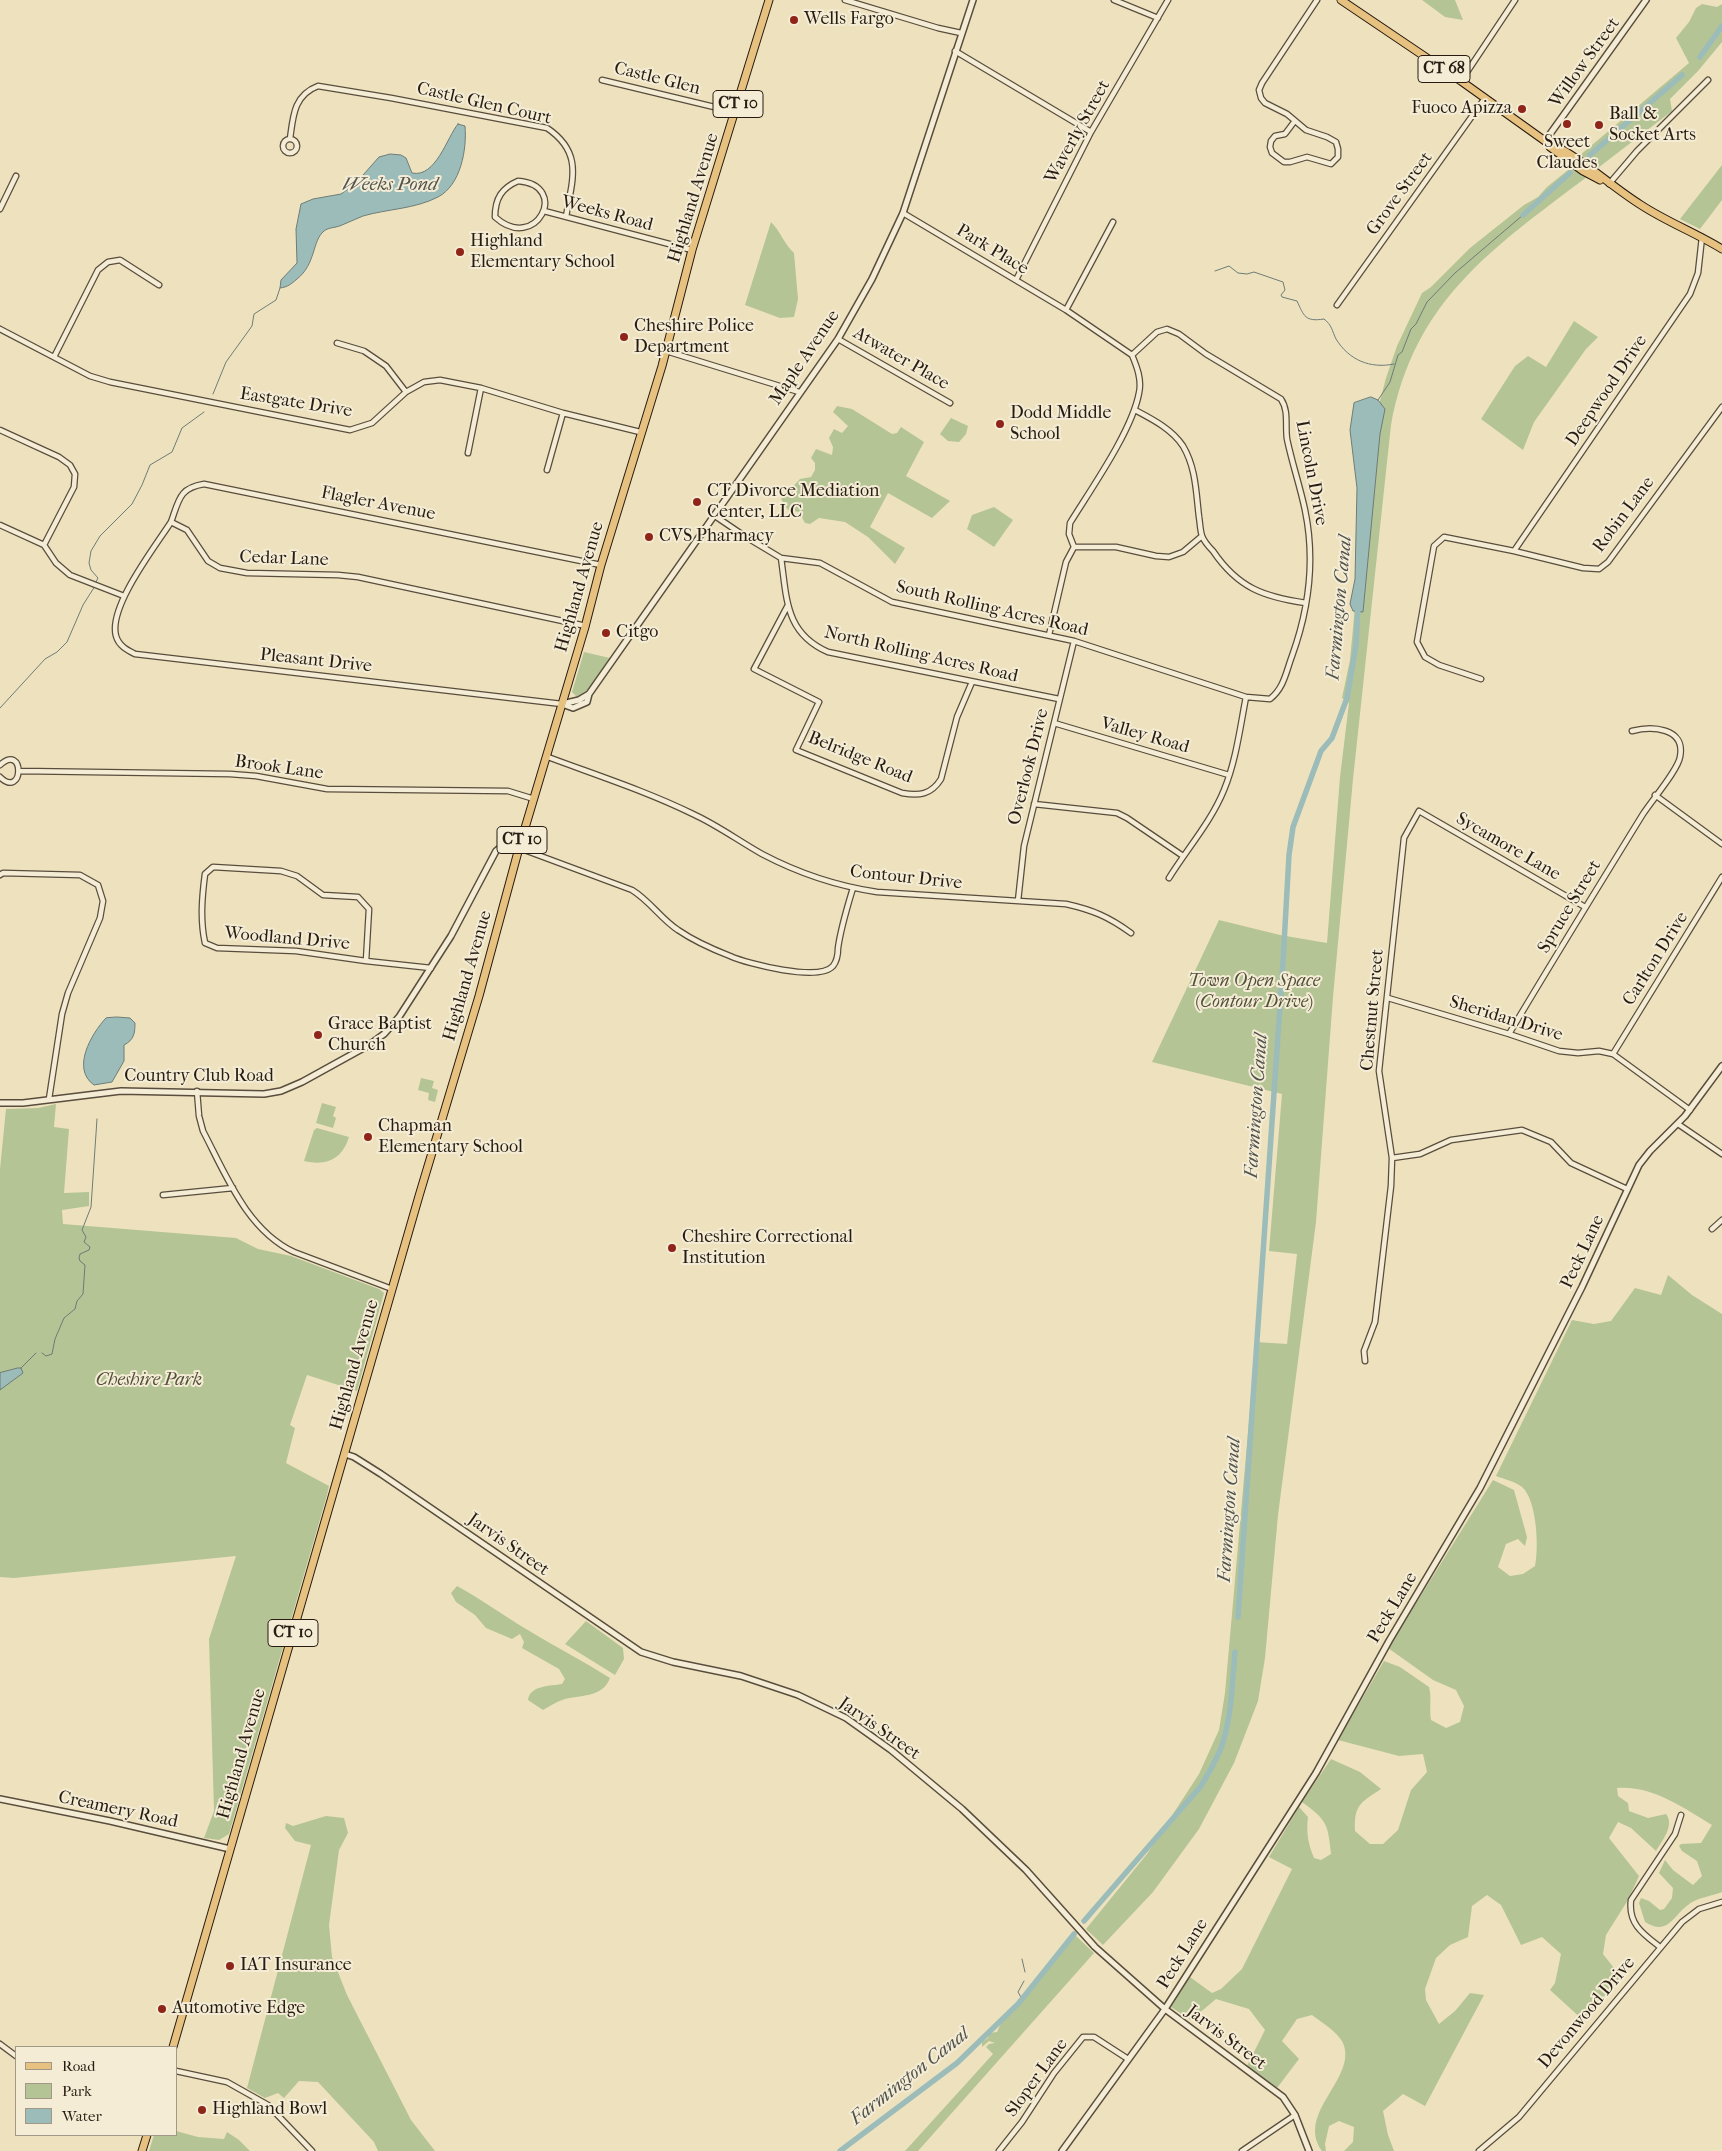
<!DOCTYPE html>
<style>
body{margin:0}
#map{position:relative;width:1722px;height:2151px;overflow:hidden;background:#eee2be;font-family:"IM FELL French Canon",serif}
canvas{display:block}
.legend{position:absolute;left:15px;top:2046px;width:162px;height:90px;box-sizing:border-box;background:#f4ecd5;border:1px solid #a29887;margin:0;padding:6px 9px;list-style:none;font-size:15px;color:#271b12}
.legend li{display:flex;align-items:center;gap:10px;height:25px}
.legend b{width:25px;border:1px solid #a29887}
</style>
<div id="map">
<canvas width="1722" height="2151"></canvas>
<ul class="legend">
<li><b style="height:6px;background:#e7c17f"></b>Road</li>
<li><b style="height:14px;background:#b4c495"></b>Park</li>
<li><b style="height:14px;background:#9cbcba"></b>Water</li>
</ul>
</div>
<script>
const ctx = document.querySelector('canvas').getContext('2d');
ctx.lineJoin = 'round';
function fill(path, color) { ctx.fillStyle = color; ctx.fill(path, 'evenodd'); }
function trace(path, color, width, dash) { ctx.strokeStyle = color; ctx.lineWidth = width; ctx.lineCap = dash ? 'butt' : 'round'; ctx.setLineDash(dash || []); ctx.stroke(path); }
function write(font, color, halo, rows, align = 'center') {
  ctx.font = font + ' "IM FELL French Canon",serif'; ctx.lineWidth = 4; ctx.setLineDash([]); ctx.textBaseline = 'middle'; ctx.strokeStyle = halo; ctx.fillStyle = color; for (const [text, x, y, turn = 0] of rows) {
    ctx.save(); ctx.translate(x, y); ctx.rotate((+turn || 0) * Math.PI / 180); ctx.textAlign = isNaN(turn) ? turn : align; if (halo) ctx.strokeText(text, 0, 0); ctx.fillText(text, 0, 0); ctx.restore();
  }
}
const green = new Path2D(`
 M1422,0H1455L1463,20L1445,17Z
 M1702,4L1717,7L1722,4V42L1698,71L1670,99L1672,111L1598,168L1579,156L1689,63L1676,38L1689,22L1696,8Z
 M1722,165V200L1700,229L1680,219Z
 M1573,166L1588,176C1493,248 1414,300 1391,425L1353,779L1333,997L1316,1222L1278,1515L1265,1658L1258,1701L1234,1763L1199,1829L1153,1892L1103,1945L1086,1929L1147,1854L1199,1774L1219,1730L1225,1693L1256,1342L1287,1344L1297,1254L1269,1251L1282,1094L1152,1062L1219,920L1280,935L1327,943L1340,777L1349,703L1342,698L1350,660L1365,501L1377,412L1386,378L1397,346L1422,293L1431,287L1470,248L1524,205L1538,197L1547,187Z
 M771,222C781,232 784,244 794,253L798,299L794,317L780,318L745,305Z
 M1574,321L1598,337L1586,349L1534,422L1523,450L1481,419L1515,366L1528,356L1546,367Z
 M837,406L852,409L892,434L897,433L901,427L924,442L906,476L950,501L932,518L888,493L870,527L905,548L895,564L868,537L845,522L819,518L810,524L805,523L799,512L788,510L781,499L800,479L811,477L815,470V463L811,458L816,449L832,455L833,447L829,438L834,429L842,433L848,426L833,412Z
 M951,418L968,426L966,434L959,442L948,441L940,434Z
 M994,507L1013,520L994,547L967,529L972,515Z
 M584,652L610,658L590,688L577,697L572,692Z
 M421,1078L434,1081L432,1088L438,1090L435,1102L428,1100L429,1093L418,1090Z
 M322,1103L336,1107L333,1116L336,1118L333,1128L316,1123Z
 M56,1104L54,1127L69,1129L64,1193L89,1192V1206L62,1210L63,1224L236,1238L258,1249L291,1256L379,1289L384,1293L357,1391L307,1375L290,1425L295,1428L286,1463L329,1486L327,1495L229,1834L219,1840L204,1838L214,1811L209,1639L236,1556L14,1578L0,1577V1169L6,1109L38,1108Z
 M317,1128L349,1137C342,1160 326,1166 304,1161L314,1130Z
 M1668,1275L1692,1295L1722,1314V1892C1712,1896 1696,1898 1688,1905C1672,1917 1668,1936 1645,1922L1639,1903L1641,1898L1649,1901L1660,1910L1664,1909L1672,1898L1673,1888L1659,1873L1665,1860L1673,1870L1693,1885L1702,1876L1697,1861L1682,1851L1679,1846L1681,1844L1701,1843L1712,1825C1684,1808 1652,1785 1617,1788L1618,1796L1628,1803L1629,1811L1648,1818L1666,1814C1675,1825 1662,1841 1656,1851L1631,1828L1618,1822L1609,1838L1639,1876L1628,1900L1606,1935L1603,1954L1621,1977L1584,2021L1550,1990L1555,1983L1561,1954L1542,1937L1521,1945L1501,1905L1487,1895L1472,1906L1468,1937L1450,1945L1436,1958L1425,1989L1426,2000L1439,2024L1455,2011L1470,1993L1484,1995L1425,2106L1403,2094L1383,2111L1388,2135L1394,2151H1344L1353,2142L1354,2127L1339,2121L1329,2126L1325,2144L1326,2151H1322C1295,2113 1358,2078 1343,2043C1337,2031 1322,2023 1312,2015L1297,2019L1282,2041L1299,2059L1277,2088L1247,2066L1265,2030L1249,2009L1216,1999L1191,2020L1171,2007L1190,1977L1212,1993L1221,1989L1242,1969L1292,1869L1269,1857L1299,1807L1308,1817C1306,1832 1308,1844 1314,1858L1321,1860L1331,1854C1328,1824 1327,1820 1302,1802L1331,1759L1360,1772L1381,1789C1360,1803 1354,1805 1355,1831L1370,1844H1383L1398,1830L1411,1790L1427,1772L1423,1754L1399,1756L1338,1740L1384,1661L1400,1667L1429,1687C1432,1698 1429,1708 1431,1720L1446,1728L1460,1722L1464,1706L1456,1690L1433,1680L1388,1648L1493,1480L1514,1490L1527,1537L1525,1546L1518,1539L1506,1544L1498,1567L1510,1576L1523,1574L1535,1566C1539,1548 1537,1500 1522,1487C1516,1482 1504,1479 1496,1476L1572,1320L1594,1324L1611,1321L1635,1288L1661,1295Z
 M457,1586C481,1599 503,1615 526,1629C554,1646 583,1661 610,1678C603,1697 582,1695 565,1699C558,1701 550,1706 543,1710L528,1700C530,1685 551,1686 562,1684L565,1679L559,1669L522,1648L524,1642L520,1634L512,1639L486,1628L475,1615L456,1602L451,1593Z
 M586,1621L623,1648L624,1659L615,1675L565,1644Z
 M326,1816L344,1818L348,1833L339,1850L329,1925L332,1957L347,1995L411,2120L435,2151H378L374,2142L318,2082L299,2081L284,2098L278,2093L265,2098L247,2088L311,1845L295,1841L285,1828L286,1823L293,1826Z
 M1075,1935L1094,1953L918,2151H905L993,2054L986,2047L989,2044L995,2043L989,2041L982,2047V2042L988,2038L989,2033L997,2032L1001,2023L1017,2008L1054,1960L1055,1954Z
 M176,2131L198,2137L224,2139L227,2132L239,2140L250,2151H149L154,2135H176Z`);
const water = new Path2D(`
 M458,124L465,126C467,149 461,185 438,197C415,209 387,209 363,216C356,219 349,222 342,225C336,228 329,227 324,231C312,241 316,264 297,279C291,284 288,287 280,288L281,280L297,263L296,229L301,204L313,199L341,194L356,183L379,157L390,154L401,155L406,158L412,173C436,178 447,137 458,124Z
 M1371,397L1378,400L1385,409L1380,434L1363,612L1353,611L1350,604L1355,579L1357,488L1350,430L1354,403Z
 M117,1017L130,1018L135,1023C135,1033 134,1040 124,1045V1061L112,1082L94,1085C71,1069 91,1034 106,1018Z
 M18,1368H21L23,1373L0,1390V1373Z`);
const stream = new Path2D(`
 M1215,271L1229,266L1238,273L1247,274L1254,272L1283,282L1285,290L1281,295L1282,297L1297,301C1304,316 1305,322 1324,319C1332,325 1332,331 1336,339C1349,360 1370,369 1394,364
 M213,394L226,362L252,326L254,314L276,300L280,288
 M1378,400L1390,382L1398,355L1402,352L1411,329L1416,324L1427,302L1455,273L1523,215
 M96,582L98,578L91,570L89,563L91,551L100,536L132,504L142,485L150,465L172,452L182,428L204,412
 M0,708L45,659L57,652L67,642L83,605L95,586
 M42,1353L46,1356L52,1354L55,1339L64,1318L75,1309L77,1301L83,1294L85,1265L80,1261L79,1258L80,1254L89,1250L90,1247L84,1242L86,1237L82,1230L91,1207L97,1119
 M21,1368L36,1353
 M1022,1959L1025,1972
 M1022,1999L1018,1992L1024,1981`);
const canal = new Path2D(`
 M1700,57L1722,26
 M1590,155L1682,75
 M1523,215L1570,173
 M1238,1617L1283,962L1289,855L1293,827L1321,751L1332,738L1347,698L1356,645L1358,604
 M1084,1921L1201,1786C1208,1774 1216,1761 1221,1748C1232,1717 1232,1684 1235,1652
 M840,2151L957,2063L1018,2004L1074,1934`);
const minor = new Path2D(`
 M845,0L938,28L961,33
 M1114,0L1158,18
 M955,51L1091,132
 M602,80L735,112
 M1461,81L1515,0
 M1294,122L1285,134L1275,136L1271,141L1270,147L1272,153L1284,162H1290L1307,157L1331,164L1338,157V149L1336,142L1327,137L1306,130L1287,114L1265,103L1261,98L1259,90L1262,83L1317,0
 M283 146a7 7 0 1 1 14 0a7 7 0 1 1-14 0Z
 M290,139C293,116 294,95 318,86L391,98L547,128C584,153 572,180 566,217
 M518,181C571,185 536,254 495,217C495,198 502,188 518,181Z
 M1609,184L1637,151L1708,80
 M0,209L16,176
 M544,211L692,250
 M903,213L1066,310L1132,355
 M1016,280L1091,132L1168,0
 M1337,305L1485,98
 M1066,310L1113,222
 M0,329L90,376L110,382L350,430L372,423L406,392L424,382L440,380L481,388L563,413L640,432
 M838,339L950,403
 M337,343L364,351L386,366L406,392
 M666,351L799,392
 M54,357L98,270L108,262L120,260L159,285
 M1135,410C1152,419 1172,429 1183,446C1196,468 1196,492 1199,517C1200,522 1200,530 1202,536C1204,541 1209,547 1213,551C1238,588 1264,597 1306,603
 M0,430L59,457L70,465L75,474L74,487L44,545
 M468,453L481,388
 M547,470L563,413
 M715,516L746,537L781,558L820,563L892,602L1074,641L1246,697L1270,699C1284,688 1286,672 1292,656C1309,609 1315,558 1305,510C1300,486 1292,463 1287,439C1285,425 1289,411 1281,399L1206,354L1179,334L1167,329L1157,332L1132,355
 M171,522C179,500 179,488 204,484L601,565
 M0,525L44,545L56,563L70,575L124,596
 M1074,547L1069,534L1070,523C1091,489 1132,431 1139,393C1142,380 1137,367 1132,355
 M1074,547H1116L1156,556L1169,557L1183,552L1202,536
 M1514,551L1690,294L1698,273L1702,237
 M781,558C787,599 785,633 828,652L1059,699
 M788,605L754,669L819,702L796,750L902,793C919,796 931,795 941,779L957,717L972,682
 M1049,635L1066,562L1074,547
 M1481,679L1439,665L1425,657L1417,642L1434,546L1444,537L1514,551L1583,568L1599,569L1608,562L1722,407
 M562,704L135,654C127,650 119,646 116,636C108,607 155,547 171,522L187,530L208,561L220,568L247,573L338,575L358,577L586,626
 M1054,723L1229,775
 M548,757C596,775 646,791 693,814C717,825 739,841 762,854C798,873 837,886 877,892L1066,904C1093,910 1109,917 1131,933
 M0,765C25,742 24,800 0,777
 M20,771L230,774L256,776L327,789L508,791L534,799
 M1655,795L1722,844
 M1034,804L1117,813L1127,818L1183,856
 M519,848L632,890C650,901 661,919 678,930C694,941 712,949 730,956C748,964 819,982 833,966C837,961 838,954 838,948C841,927 847,908 853,888
 M213,867L281,871L297,876L323,895L358,897L369,909L366,961L296,951L217,948L205,943C200,920 202,897 205,874Z
 M0,875L3,873L80,875L98,885L103,901L100,918L68,993L62,1014L49,1099
 M1169,878C1187,849 1211,822 1224,790C1236,761 1240,728 1246,697
 M1018,901L1024,846L1074,641
 M366,961L431,968
 M1388,998L1509,1034L1559,1051L1578,1053L1599,1051L1613,1054L1690,1110
 M1509,1034C1553,960 1598,887 1643,814C1652,800 1678,770 1680,757C1686,727 1651,726 1632,731
 M1613,1054L1722,877
 M197,1091L199,1116L203,1131C226,1175 247,1230 294,1252L392,1289
 M1678,1124L1722,1154
 M1392,1158L1420,1154L1451,1140L1522,1130L1551,1142L1571,1163L1627,1189
 M163,1195L233,1188
 M1712,1229L1722,1220
 M1365,1361L1364,1351L1375,1322L1391,1186L1392,1158L1379,1071L1404,838L1419,811L1585,907
 M1660,1947C1643,1934 1628,1924 1631,1900L1675,1834L1681,1815
 M0,2044L16,2056
 M176,2071L227,2082L268,2105L312,2151
 M999,2151L1022,2122L1054,2073L1083,2037H1094L1128,2059
 M1242,2151L1295,2115
 M1479,2151L1519,2117L1682,1922L1699,1909L1722,1902`);
const tertiary = new Path2D(`
 M1545,141L1646,0
 M562,704L573,708L587,702L589,694L838,339L872,279L903,213L973,0
 M562,704L579,700L589,694
 M0,1103H23L121,1091L264,1094L281,1091L302,1082L369,1045L384,1034L399,1017L451,936L496,851C503,844 510,846 519,848
 M345,1454L354,1457L381,1474L641,1652L673,1662L741,1676L798,1695L846,1718L891,1750L962,1809L1026,1870L1095,1947L1165,2009L1283,2097L1295,2115L1309,2151
 M0,1799L110,1821L230,1849
 M1062,2151L1165,2009L1316,1773L1389,1641L1480,1488L1582,1287L1639,1165L1650,1151L1685,1116L1722,1066`);
const primary = new Path2D(`
 M1341,0L1461,81L1545,141C1580,156 1609,185 1641,205C1667,222 1696,233 1722,249
 M1550,147L1583,171L1600,180`);
const trunk = new Path2D(`
 M173,2047L419,1196L479,996L519,848L585,627L601,565L662,366L692,250L769,0
 M142,2151L147,2135`);
const markers = [
 [794,20,5,"#8f2418"],
 [1522,109,5,"#8f2418"],
 [1567,124,5,"#8f2418"],
 [1599,125,5,"#8f2418"],
 [460,252,5,"#8f2418"],
 [624,337,5,"#8f2418"],
 [1000,424,5,"#8f2418"],
 [697,502,5,"#8f2418"],
 [649,537,5,"#8f2418"],
 [606,633,5,"#8f2418"],
 [318,1035,5,"#8f2418"],
 [368,1137,5,"#8f2418"],
 [672,1248,5,"#8f2418"],
 [230,1966,5,"#8f2418"],
 [162,2009,5,"#8f2418"],
 [202,2110,5,"#8f2418"]
];
const shields = [
 [1444,69,52],
 [738,104,50],
 [522,840,50],
 [293,1633,50]
];
const shieldNames = [
 ["CT 68",1444,69],
 ["CT 10",738,104],
 ["CT 10",522,840],
 ["CT 10",293,1633]
];
const poiNames = [
 ["Wells Fargo",804,20],
 ["Fuoco Apizza",1512,109,"right"],
 ["Ball &",1609,115],
 ["Socket Arts",1609,136],
 ["Sweet",1567,143,"center"],
 ["Claudes",1567,164,"center"],
 ["Highland",470,242],
 ["Elementary School",470,263],
 ["Cheshire Police",634,327],
 ["Department",634,348],
 ["Dodd Middle",1010,414],
 ["School",1010,435],
 ["CT Divorce Mediation",707,492],
 ["Center, LLC",707,513],
 ["CVS Pharmacy",659,537],
 ["Citgo",616,633],
 ["Grace Baptist",328,1025],
 ["Church",328,1046],
 ["Chapman",378,1127],
 ["Elementary School",378,1148],
 ["Cheshire Correctional",682,1238],
 ["Institution",682,1259],
 ["IAT Insurance",240,1966],
 ["Automotive Edge",172,2009],
 ["Highland Bowl",212,2110]
];
const streetNames = [
 ["Willow Street",1585,63,-54],
 ["Castle Glen",657,79,14],
 ["Castle Glen Court",484,104,13],
 ["Waverly Street",1078,132,-61],
 ["Grove Street",1400,194,-54],
 ["Highland Avenue",694,198,-73],
 ["Weeks Road",607,214,15],
 ["Park Place",992,250,31],
 ["Maple Avenue",805,358,-56],
 ["Atwater Place",901,359,30],
 ["Deepwood Drive",1607,391,-56],
 ["Eastgate Drive",296,403,9],
 ["Lincoln Drive",1311,473,79],
 ["Flagler Avenue",378,504,11],
 ["Robin Lane",1624,515,-53],
 ["Cedar Lane",284,559,2],
 ["Highland Avenue",580,587,-74],
 ["South Rolling Acres Road",992,609,13],
 ["North Rolling Acres Road",921,655,13],
 ["Pleasant Drive",316,661,6],
 ["Valley Road",1145,736,16],
 ["Belridge Road",860,758,22],
 ["Overlook Drive",1029,767,-76],
 ["Brook Lane",279,768,8],
 ["Sycamore Lane",1508,847,30],
 ["Contour Drive",906,878,6],
 ["Spruce Street",1570,907,-59],
 ["Woodland Drive",287,939,5],
 ["Carlton Drive",1656,959,-58],
 ["Highland Avenue",468,976,-74],
 ["Chestnut Street",1373,1010,-85],
 ["Sheridan Drive",1506,1019,17],
 ["Country Club Road",199,1077],
 ["Peck Lane",1583,1252,-65],
 ["Highland Avenue",355,1365,-74],
 ["Jarvis Street",508,1545,35],
 ["Peck Lane",1393,1608,-59],
 ["Jarvis Street",879,1729,35],
 ["Highland Avenue",242,1754,-74],
 ["Creamery Road",118,1810,12],
 ["Peck Lane",1183,1954,-58],
 ["Devonwood Drive",1587,2013,-50],
 ["Jarvis Street",1226,2038,37],
 ["Sloper Lane",1037,2078,-54]
];
const parkNames = [
 ["Town Open Space",1254,982],
 ["(Contour Drive)",1254,1003],
 ["Cheshire Park",149,1381]
];
const waterNames = [
 ["Weeks Pond",390,185],
 ["Farmington Canal",1340,608,-85],
 ["Farmington Canal",1257,1106,-86],
 ["Farmington Canal",1230,1510,-86],
 ["Farmington Canal",910,2077,-38]
];
fill(green, '#b4c495');
fill(water, '#9cbcba');
trace(water, '#6d7c77', 1);
trace(stream, '#6d7c77', 1);
trace(canal, '#9cbcba', 5.5);
trace(minor, '#594d3d', 7);
trace(tertiary, '#594d3d', 8);
trace(primary, '#271b12', 9);
trace(trunk, '#271b12', 9);
trace(minor, '#f4ecd5', 4.5);
trace(tertiary, '#f4ecd5', 5);
trace(primary, '#e7c17f', 7);
trace(trunk, '#e7c17f', 7);
for (const [x, y, r, color] of markers) { const dot = new Path2D(); dot.arc(x, y, r, 0, 2 * Math.PI); ctx.fillStyle = color; ctx.fill(dot); trace(dot, '#f4ecd5', 2); }
for (const [x, y, w] of shields) { const box = new Path2D(); box.roundRect(x - w / 2, y - 13.5, w, 27, 4); ctx.fillStyle = '#f4ecd5'; ctx.fill(box); trace(box, '#271b12', 1); }
write('bold 16px', '#271b12', null, shieldNames);
write('18px', '#271b12', '#f4ecd5', poiNames, 'left');
write('18px', '#271b12', '#f4ecd5', streetNames);
write('italic 18px', '#514e39', '#f4ecd5', parkNames);
write('italic 19px', '#50534d', '#f4ecd5', waterNames);
</script>
